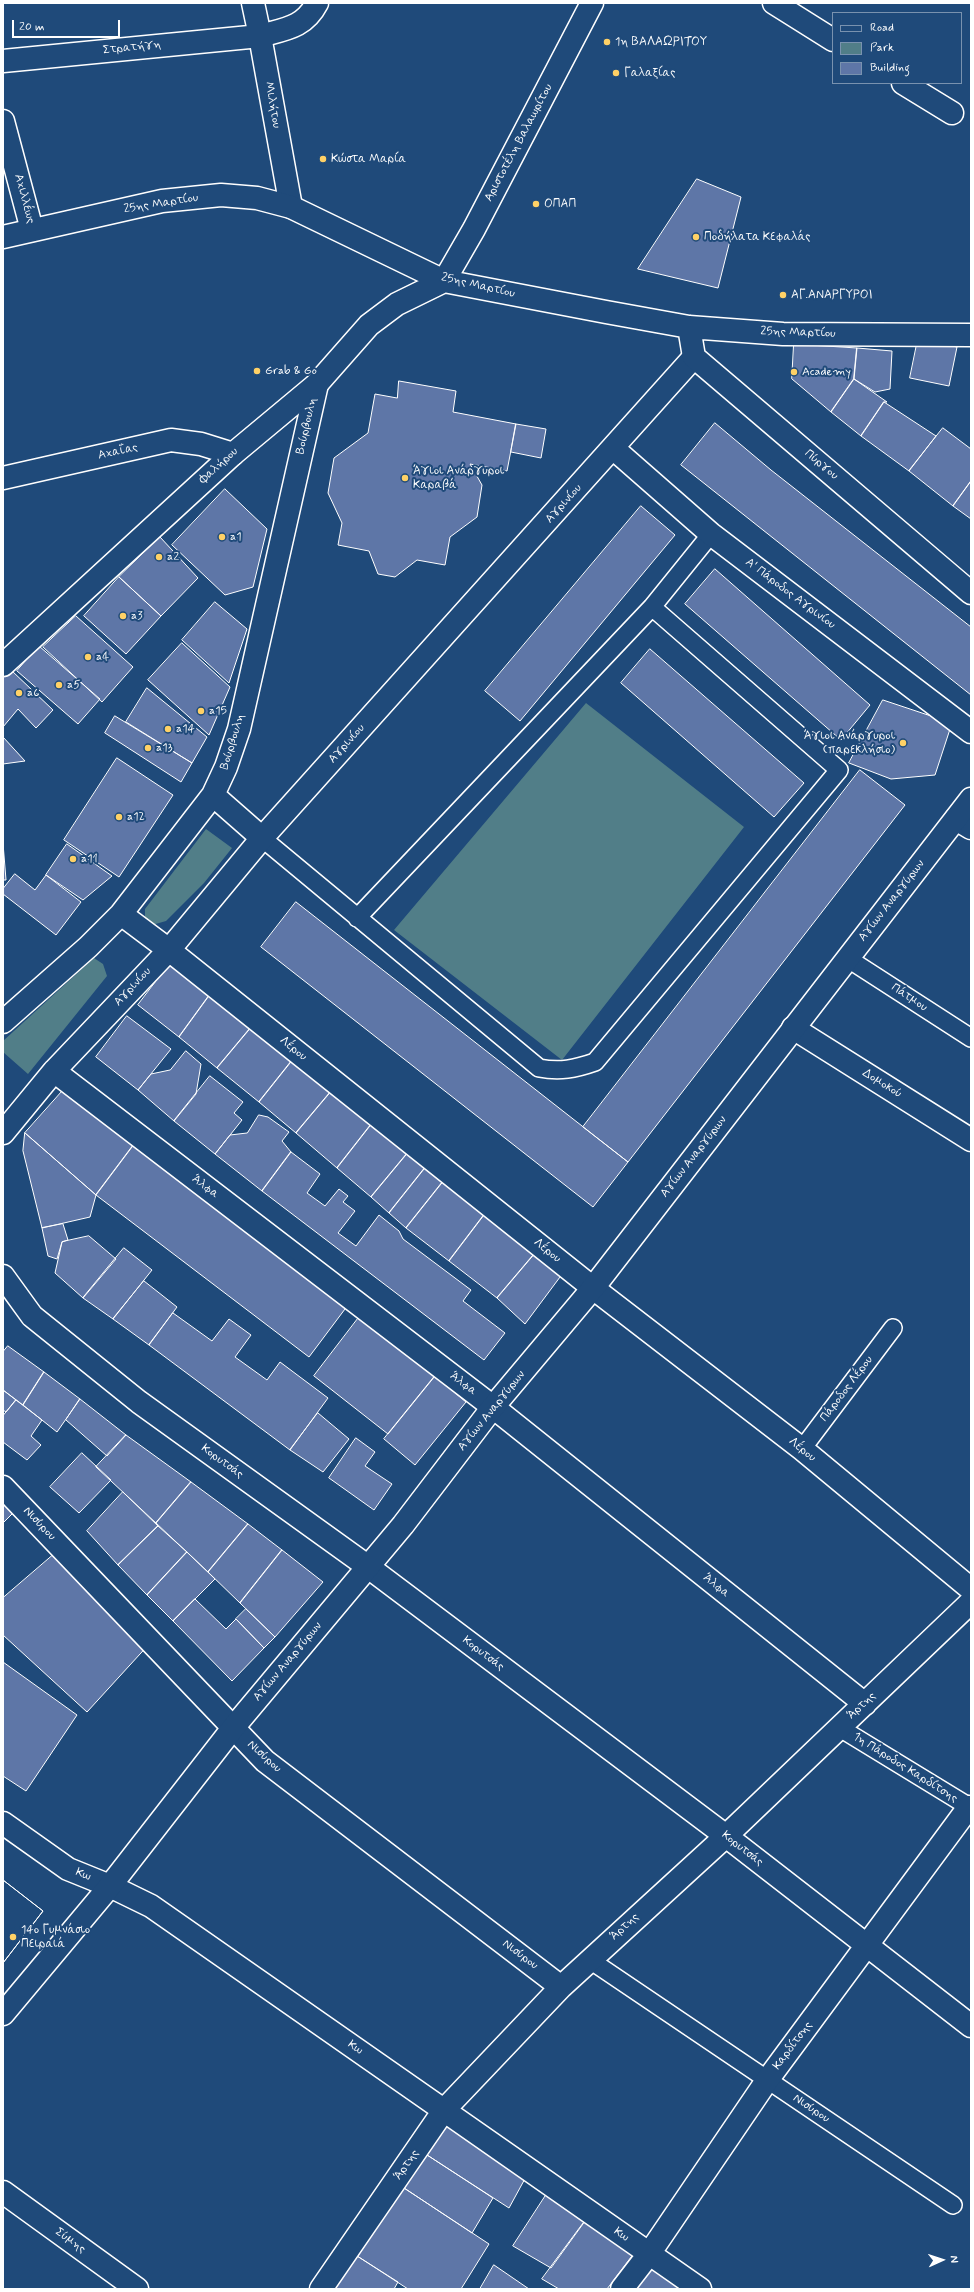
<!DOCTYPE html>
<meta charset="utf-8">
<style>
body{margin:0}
#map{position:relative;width:974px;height:2292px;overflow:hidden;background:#1f4a7a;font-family:Mynerve,sans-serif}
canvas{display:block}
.frame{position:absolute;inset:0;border:4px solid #fff;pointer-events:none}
.legend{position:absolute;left:832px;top:12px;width:130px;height:72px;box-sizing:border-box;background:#1f4a7a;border:1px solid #7992af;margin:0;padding:5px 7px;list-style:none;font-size:12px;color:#fff}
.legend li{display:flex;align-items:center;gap:8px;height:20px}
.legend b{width:20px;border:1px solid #7992af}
.north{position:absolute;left:922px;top:2240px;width:40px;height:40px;-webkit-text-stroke:3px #1f4a7a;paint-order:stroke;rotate:87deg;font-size:11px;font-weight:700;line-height:16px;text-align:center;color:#fff}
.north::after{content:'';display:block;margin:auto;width:14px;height:18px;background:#fff;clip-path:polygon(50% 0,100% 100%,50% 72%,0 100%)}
.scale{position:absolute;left:12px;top:20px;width:108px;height:18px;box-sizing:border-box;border:2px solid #fff;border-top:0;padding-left:5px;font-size:12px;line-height:14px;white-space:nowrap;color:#fff;-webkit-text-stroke:3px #1f4a7a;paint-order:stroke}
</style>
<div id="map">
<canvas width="974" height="2292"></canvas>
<div class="frame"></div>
<ul class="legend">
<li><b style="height:5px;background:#1f4a7a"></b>Road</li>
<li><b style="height:11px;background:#517e88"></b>Park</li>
<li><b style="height:11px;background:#5e76a7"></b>Building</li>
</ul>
<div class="north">N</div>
<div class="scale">20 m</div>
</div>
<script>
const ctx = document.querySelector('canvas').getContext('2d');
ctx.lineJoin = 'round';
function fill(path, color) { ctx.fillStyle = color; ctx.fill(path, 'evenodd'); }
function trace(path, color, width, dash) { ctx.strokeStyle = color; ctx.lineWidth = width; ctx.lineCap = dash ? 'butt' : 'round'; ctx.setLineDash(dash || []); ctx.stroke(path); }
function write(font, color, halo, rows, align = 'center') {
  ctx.font = font + ' Mynerve,sans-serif'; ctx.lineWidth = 4; ctx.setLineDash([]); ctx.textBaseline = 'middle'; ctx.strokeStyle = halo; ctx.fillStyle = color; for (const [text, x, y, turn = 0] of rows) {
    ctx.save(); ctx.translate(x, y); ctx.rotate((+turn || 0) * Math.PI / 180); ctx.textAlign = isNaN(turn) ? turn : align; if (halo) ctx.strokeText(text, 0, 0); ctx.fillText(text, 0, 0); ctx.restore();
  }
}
const green = new Path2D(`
 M586,703L744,827L562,1060L394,930Z
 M206,829L232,848L204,883L166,921L152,925L145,921V909Z
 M94,958L103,964L107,976L28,1074L3,1052V1041Z`);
const building = new Path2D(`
 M697,179L741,197L718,288L638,269Z
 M918,339L957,347L949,386L910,378Z
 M794,344L857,348L854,379L831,412L792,379Z
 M857,348L892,351L890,389L875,392L854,379Z
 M854,379L887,402H884L861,436L831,412Z
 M399,381L456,391L453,412L516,424L507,471L470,464L482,485L477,517L450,537L445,565L417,560L395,577L378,574L369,551L338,545L342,523L328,493L334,458L368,433L375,394L397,398Z
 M884,402L936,436L909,471L861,436Z
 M715,423L771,470L971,627V695L681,465Z
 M516,424L546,429L541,458L511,452Z
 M943,428L971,449V481L953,506L909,471Z
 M971,481V519L953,506Z
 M225,489L267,529L253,587L225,595L172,545Z
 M641,506L675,535L520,721L485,691Z
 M160,537L198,578L161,616L119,577Z
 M715,569L870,705L841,740L685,604Z
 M119,577L161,616L126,654L84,616Z
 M215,602L247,629L229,683L182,640Z
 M76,616L133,667L102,702L43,647Z
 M182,643L230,687L209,735L148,680Z
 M39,646L100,699L78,724L17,671Z
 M650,649L804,783L774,817L621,683Z
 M11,670L53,710L36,728L18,709L3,727V677Z
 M147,688L207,737L192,763L126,722Z
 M883,700L952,723L935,775L891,779L849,763Z
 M115,716L192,763L181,782L105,733Z
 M3,737L25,761L3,764Z
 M117,758L173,795L119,877L64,840Z
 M860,770L905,805L628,1162L583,1127Z
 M3,843L6,880H3Z
 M67,844L112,876L83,900L46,875Z
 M15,874L35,890L46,875L81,902L56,935L3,894V889Z
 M296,902L628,1162L593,1207L261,947Z
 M171,962L211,993L179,1037L138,1005Z
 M211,993L253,1025L217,1068L179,1037Z
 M127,1016L171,1049L138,1090L96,1057Z
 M253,1025L294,1058L259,1102L217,1068Z
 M186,1051L201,1064L196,1094L174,1121L138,1090L151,1074L170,1070Z
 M294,1058L333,1089L296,1133L259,1102Z
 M210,1076L243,1102L234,1113L242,1120L215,1154L174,1121Z
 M67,1086L135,1143L96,1195L25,1133Z
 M333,1089L373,1122L337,1168L296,1133Z
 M259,1115L268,1117L289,1132L282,1141L291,1152L262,1191L215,1154L230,1135L247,1133Z
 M373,1122L410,1150L371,1197L337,1168Z
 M25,1133L96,1195L90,1217L42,1228L23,1151Z
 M135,1143L348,1305L309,1357L96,1195Z
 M410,1150L428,1164L389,1213L371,1197Z
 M291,1152L320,1174L307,1193L325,1206L339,1189L348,1196L343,1202L355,1211L338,1233L356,1246L379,1215L399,1231L403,1239L471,1290L463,1301L505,1333L484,1360L262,1191Z
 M428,1164L445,1179L406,1228L389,1213Z
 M445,1179L487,1211L449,1261L406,1228Z
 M487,1211L536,1252L497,1298L449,1261Z
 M63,1224L68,1240L62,1242L57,1259L48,1256L42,1228Z
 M89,1236L116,1259L83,1298L55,1273L62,1242Z
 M124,1248L152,1270L113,1319L83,1298Z
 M536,1252L563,1273L525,1324L497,1298Z
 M144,1281L177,1307L149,1345L113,1319Z
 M173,1313L212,1341L229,1319L251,1335L235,1357L267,1380L280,1362L328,1398L290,1450L149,1345Z
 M360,1316L435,1376L388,1434L314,1376Z
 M8,1346L44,1372L23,1405L3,1390V1352Z
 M44,1372L80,1399L57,1432L23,1405Z
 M435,1376L466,1402L415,1465L384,1439Z
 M3,1390L16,1400L6,1412L3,1410Z
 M80,1399L126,1435L107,1456L66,1420Z
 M16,1400L42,1420L31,1436L41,1445L27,1460L3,1442V1416Z
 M318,1413L349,1439L323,1472L290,1450Z
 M126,1435L191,1482L156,1523L96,1467Z
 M356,1438L375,1452L365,1466L392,1484L374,1510L329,1478Z
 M82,1453L111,1480L79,1513L50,1487Z
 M191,1482L248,1524L208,1572L156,1523Z
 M123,1492L158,1526L118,1565L87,1531Z
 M3,1496L16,1510L3,1523Z
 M248,1524L282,1550L240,1603L208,1572Z
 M158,1526L187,1552L147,1595L118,1565Z
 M59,1550L151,1642L87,1712L3,1635V1598Z
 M282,1550L323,1582L275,1637L240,1603Z
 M187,1552L215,1579L173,1621L147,1595Z
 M195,1599L226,1629L236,1619L264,1648L232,1681L173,1621Z
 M246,1609L275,1637L264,1648L236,1619Z
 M3,1662L77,1715L26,1791L3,1776Z
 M3,1880L43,1911L3,1963Z
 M3,1880L43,1911L3,1963Z
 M453,2117L527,2175L509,2208L424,2153Z
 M424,2153L493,2198L472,2233L401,2186Z
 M401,2186L489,2244L461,2289H408L354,2254Z
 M550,2189L588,2217L551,2268L513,2246Z
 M588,2217L635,2252L607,2289H559L542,2279Z
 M354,2254L398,2282L394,2289H337L333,2287Z
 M655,2259L692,2289H633Z
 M494,2265L529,2289H480Z`);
const lane = new Path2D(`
 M262,838L539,1068C560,1072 575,1069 595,1062L839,770L652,607
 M357,918L652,607L711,534
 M847,958L971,1038
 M802,1449L893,1328
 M840,1728L971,1808
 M590,1960L953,2205`);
const street = new Path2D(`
 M253,3L260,36L291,207
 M774,3L833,40
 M3,61L260,36C285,29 304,28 317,3
 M903,83L952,113
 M3,121L32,230
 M614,449L711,534L971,732
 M3,478L171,440L201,444L233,454
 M213,795L262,838
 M956,819L971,828
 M121,914L169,950L593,1288L802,1449L971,1589
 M3,1022L88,947L121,914L213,795L226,767L239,729L317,384
 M793,1028L971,1140
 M54,1071L493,1407L865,1704
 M3,1133L54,1071L169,950L262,838L694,357
 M3,1276L32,1316L139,1402L367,1566L726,1836L971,2026
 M3,1487L265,1761L561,1987
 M3,1823L68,1869L110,1886L151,1906L700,2289
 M3,2192L137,2289
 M321,2289L444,2110L561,1987L726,1836L971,1602
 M622,2289L649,2254L768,2079L969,1807`);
const secondary = new Path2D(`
 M3,237L162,201L221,195L257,198L291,207L444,281L606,312L689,327L783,334L971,335
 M444,281L474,229L592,3
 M689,327L694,357L971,593
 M3,665L233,454L317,384L369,325L397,304L444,281
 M3,2014L110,1886L233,1728L403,1525L493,1407L593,1288L971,799`);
const markers = [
 [607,42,4,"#ffd166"],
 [616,73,4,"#ffd166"],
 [323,159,4,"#ffd166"],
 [536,204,4,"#ffd166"],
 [696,237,4,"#ffd166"],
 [783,295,4,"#ffd166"],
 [257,371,4,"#ffd166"],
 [794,372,4,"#ffd166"],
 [405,478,4,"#ffd166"],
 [222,537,4,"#ffd166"],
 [159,557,4,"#ffd166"],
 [123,616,4,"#ffd166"],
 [88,657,4,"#ffd166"],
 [59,685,4,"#ffd166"],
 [19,693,4,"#ffd166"],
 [201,711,4,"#ffd166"],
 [168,729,4,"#ffd166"],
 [903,743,4,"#ffd166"],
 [148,748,4,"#ffd166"],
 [119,817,4,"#ffd166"],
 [73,859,4,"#ffd166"],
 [13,1937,4,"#ffd166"]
];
const poiNames = [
 ["1η ΒΑΛΑΩΡΙΤΟΥ",615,42],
 ["Γαλαξίας",624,73],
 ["Κώστα Μαρία",331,159],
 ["ΟΠΑΠ",544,204],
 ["Ποδήλατα Κεφαλάς",704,237],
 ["ΑΓ.ΑΝΑΡΓΥΡΟΙ",791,295],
 ["Grab & Go",265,371],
 ["Academy",802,372],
 ["Άγιοι Ανάργυροι",413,471],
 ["Καραβά",413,485],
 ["a1",230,537],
 ["a2",167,557],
 ["a3",131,616],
 ["a4",96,657],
 ["a5",67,685],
 ["a6",27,693],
 ["a15",209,711],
 ["a14",176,729],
 ["Άγιοι Ανάργυροι",895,736,"right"],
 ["(παρεκλήσιο)",895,750,"right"],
 ["a13",156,748],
 ["a12",127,817],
 ["a11",81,859],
 ["14ο Γυμνάσιο",21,1930],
 ["Πειραιά",21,1944]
];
const streetNames = [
 ["Στρατήγη",132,48,-6],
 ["Μιλήτου",272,105,80],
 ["Αριστοτέλη Βαλαωρίτου",519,143,-62],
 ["Αχιλλέως",24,199,75],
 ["25ης Μαρτίου",161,204,-9],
 ["25ης Μαρτίου",478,286,13],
 ["25ης Μαρτίου",798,333,2],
 ["Βούρβουλη",307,426,-77],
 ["Αχαΐας",118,452,-12],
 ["Πύργου",821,465,40],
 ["Φαλήρου",219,466,-42],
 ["Αγρινίου",564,504,-48],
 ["Α' Πάροδος Αγρινίου",790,594,37],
 ["Βούρβουλη",233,742,-73],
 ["Αγρινίου",347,744,-48],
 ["Αγίων Αναργύρων",892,901,-52],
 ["Αγρινίου",133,987,-47],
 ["Πάτμου",909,998,33],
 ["Λέρου",293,1049,39],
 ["Δομοκού",882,1084,32],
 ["Αγίων Αναργύρων",694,1157,-52],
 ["Άλφα",205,1187,37],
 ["Λέρου",547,1251,39],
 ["Άλφα",463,1384,37],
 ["Πάροδος Λέρου",847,1389,-53],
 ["Αγίων Αναργύρων",492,1411,-51],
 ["Λέρου",802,1450,39],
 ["Κορυτσάς",222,1462,36],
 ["Νισύρου",39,1524,46],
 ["Άλφα",716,1586,39],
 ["Κορυτσάς",483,1654,37],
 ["Αγίων Αναργύρων",288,1662,-50],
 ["Άρτης",862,1706,-43],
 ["Νισύρου",264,1757,42],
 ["1η Πάροδος Καρδίτσης",905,1768,32],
 ["Κορυτσάς",742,1849,38],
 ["Κω",83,1875,21],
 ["Άρτης",625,1927,-42],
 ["Νισύρου",520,1955,37],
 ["Καρδίτσης",793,2046,-53],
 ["Κω",355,2048,35],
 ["Νισύρου",811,2109,34],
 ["Άρτης",407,2165,-55],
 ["Κω",621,2235,35],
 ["Σύμης",70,2241,36]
];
fill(green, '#517e88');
fill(building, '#5e76a7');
trace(building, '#fff', 1);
trace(lane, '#fff', 20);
trace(street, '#fff', 25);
trace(secondary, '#fff', 25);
trace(lane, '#1f4a7a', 17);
trace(street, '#1f4a7a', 22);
trace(secondary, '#1f4a7a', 22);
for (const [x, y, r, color] of markers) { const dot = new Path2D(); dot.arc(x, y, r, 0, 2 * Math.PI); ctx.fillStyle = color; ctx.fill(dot); trace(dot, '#1f4a7a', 1.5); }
write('12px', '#fff', '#1f4a7a', poiNames, 'left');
write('12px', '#fff', '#1f4a7a', streetNames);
</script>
